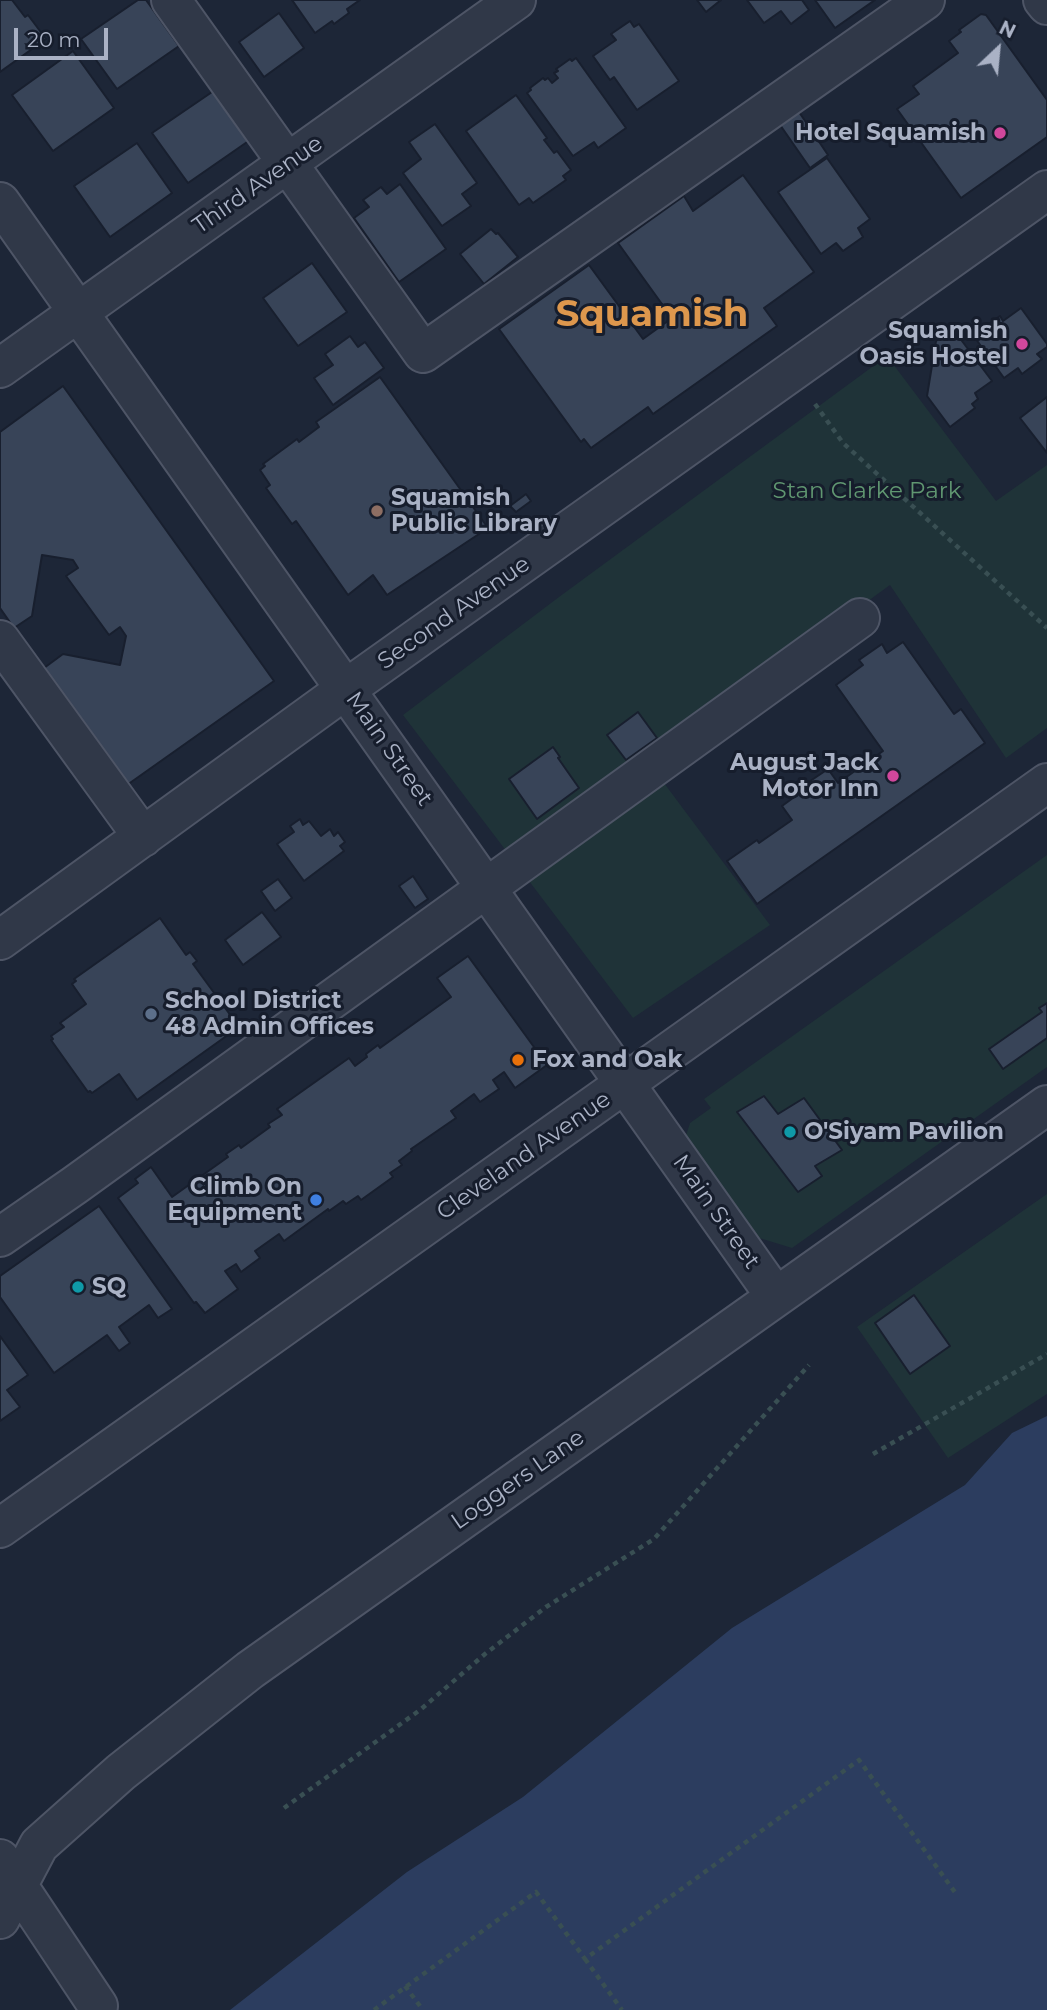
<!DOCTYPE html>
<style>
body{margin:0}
#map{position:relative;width:1047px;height:2010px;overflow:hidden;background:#1d2637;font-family:Montserrat,sans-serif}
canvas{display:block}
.north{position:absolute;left:963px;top:14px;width:70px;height:70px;-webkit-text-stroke:5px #161d2c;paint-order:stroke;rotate:26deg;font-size:19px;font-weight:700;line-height:28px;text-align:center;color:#aab2c5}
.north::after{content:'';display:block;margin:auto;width:24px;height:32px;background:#aab2c5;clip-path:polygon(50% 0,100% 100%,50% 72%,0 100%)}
.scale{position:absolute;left:14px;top:28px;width:94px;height:32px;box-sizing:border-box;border:4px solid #aab2c5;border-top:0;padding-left:9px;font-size:21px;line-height:24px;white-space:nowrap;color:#aab2c5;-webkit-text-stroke:5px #161d2c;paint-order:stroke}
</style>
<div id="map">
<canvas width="1047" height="2010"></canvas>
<div class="north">N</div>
<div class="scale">20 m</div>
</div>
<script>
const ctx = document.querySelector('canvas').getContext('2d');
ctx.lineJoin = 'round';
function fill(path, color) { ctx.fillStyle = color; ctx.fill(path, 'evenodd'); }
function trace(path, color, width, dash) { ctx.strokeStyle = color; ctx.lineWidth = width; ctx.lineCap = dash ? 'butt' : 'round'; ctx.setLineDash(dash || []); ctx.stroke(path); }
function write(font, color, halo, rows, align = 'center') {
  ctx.font = font + ' Montserrat,sans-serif'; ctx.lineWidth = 6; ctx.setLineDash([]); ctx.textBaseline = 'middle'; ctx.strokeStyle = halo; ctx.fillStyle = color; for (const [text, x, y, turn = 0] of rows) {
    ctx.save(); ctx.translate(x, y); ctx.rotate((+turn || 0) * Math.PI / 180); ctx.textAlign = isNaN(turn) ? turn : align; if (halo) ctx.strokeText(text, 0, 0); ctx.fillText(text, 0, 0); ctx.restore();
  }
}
const green = new Path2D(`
 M887,356L996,501L1047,465V728L1006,758L890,585L670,745L661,779L770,925L633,1018L403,715L559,597Z
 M1047,855V1067L792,1248L753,1236L683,1145L690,1123L711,1108L704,1099Z
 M1047,1194V1394L948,1458L857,1327Z`);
const water = new Path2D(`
 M1047,1416V2010H230L407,1872L523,1797L732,1628L965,1485L1012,1433Z`);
const building = new Path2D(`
 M0,0H12L25,17L28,15L46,39L0,72Z
 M138,0H146L179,46L117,89L81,39Z
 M292,0H360L347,9L349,13L334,24L332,21L315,33Z
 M697,0H721L706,12Z
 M747,0H802L809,10L791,24L781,11L764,23Z
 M815,0H875L835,28Z
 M279,13L304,48L264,77L239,42Z
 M981,14L986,15L1047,100V137L961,198L897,109L919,94L913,86L958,53L949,41L961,32L959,30Z
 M630,21L634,27L639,24L679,81L637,110L614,77L610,80L593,56L616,40L611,34Z
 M73,51L114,108L53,151L12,95Z
 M576,58L626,128L598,148L594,142L573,156L527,93L531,90L530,88L543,78L545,80L548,78L552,83L558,78L554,73L558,71L556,69L570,59L572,61Z
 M215,90L250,140L188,183L152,133Z
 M516,95L547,138L544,140L554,153L557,151L571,170L563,176L566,180L533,203L529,198L519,205L466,131Z
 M797,109L828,155L810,168L778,122Z
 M435,124L477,183L462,194L471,206L442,226L403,173L421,159L409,142Z
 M137,143L172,193L110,237L74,186Z
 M827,158L870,219L858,228L863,237L843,251L836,243L821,254L778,192Z
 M743,175L814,272L764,308L777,326L653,414L648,407L591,448L584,439L581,442L499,329L589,265L643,339L672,318L618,243L684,196L693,211Z
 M400,184L446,249L399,282L354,218L369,207L363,200L381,187L387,194Z
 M491,229L496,234L498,233L518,257L484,284L460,254Z
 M312,263L347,312L298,346L263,298Z
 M1021,308L1047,344V347L1037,354L1042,359L1022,374L1018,368L1004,378L973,335L1000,316L1003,321Z
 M953,329L992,381L975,393L978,399L972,404L975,408L950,427L927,396L936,341Z
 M350,336L358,347L365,342L384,368L333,405L314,378L333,365L325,354Z
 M380,377L488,528L387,595L373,575L348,595L296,521L292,524L266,488L270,485L260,470L265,466L263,464L297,439L299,442L319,427L316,422Z
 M63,386L274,681L127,785L44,668L63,654L120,665L126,636L120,627L109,635L66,576L78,568L73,560L42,555L32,616L14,628L0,608V432Z
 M1047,397V453L1020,418Z
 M526,494L531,501L516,512L510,506Z
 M903,642L954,714L961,709L985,743L757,904L727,861L757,840L759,843L792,820L782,806L797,795L794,792L828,769L838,783L883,751L836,685L863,665L859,660L882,644L887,653Z
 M638,712L657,738L626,760L607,735Z
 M553,747L560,757L558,758L579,788L537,819L509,779Z
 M300,819L303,825L309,821L321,836L330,829L334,836L338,832L345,842L340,846L344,851L304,881L277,844L294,832L290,826Z
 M413,876L428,899L415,908L399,886Z
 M278,879L292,898L275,911L261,891Z
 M262,912L281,937L243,965L225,940Z
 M160,918L186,955L190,952L197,961L193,964L239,1027L137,1100L119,1074L92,1093L90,1091L88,1092L51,1040L53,1039L51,1036L64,1027L60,1023L86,1004L72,984L76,981L74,979Z
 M468,956L547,1065L515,1088L504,1072L493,1080L499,1089L480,1102L474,1094L451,1111L456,1118L411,1149L412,1151L399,1161L402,1165L390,1173L393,1177L361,1200L358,1196L346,1204L343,1201L329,1211L328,1209L284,1241L279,1234L255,1251L260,1258L241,1272L236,1264L225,1271L238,1289L205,1313L196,1302L194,1303L118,1198L138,1183L135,1179L151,1167L172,1197L228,1157L226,1154L239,1145L241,1148L270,1127L268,1124L282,1115L277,1109L349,1058L355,1066L367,1057L366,1054L378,1045L380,1048L451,997L437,978Z
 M1047,1003V1038L1003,1069L989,1049L1042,1012L1039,1008Z
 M764,1096L778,1114L804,1098L842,1150L815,1166L822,1176L798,1192L737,1112Z
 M99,1206L172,1309L158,1318L149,1305L119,1327L130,1343L119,1351L107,1335L54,1373L0,1297V1276Z
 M914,1295L950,1346L910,1374L875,1323Z
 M0,1336L28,1375L7,1390L20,1407L0,1421Z`);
const path = new Path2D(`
 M815,404L843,443L1047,628
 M873,1454L1047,1354
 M284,1808L420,1710L485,1654L546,1607L654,1539L809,1365
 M585,1959L622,2010
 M405,1986L423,2010
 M374,2010L536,1892L585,1959L859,1760L957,1895`);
const minor = new Path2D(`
 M171,0L423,353L925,0
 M1043,0L1047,5
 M0,202L776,1297
 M0,368L516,0
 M0,640L143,837
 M0,940L346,689L1047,190
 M0,1237L75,1185L860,618
 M0,1528L1047,783
 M0,1859L98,2006
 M0,1919L39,1845L121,1772L250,1670L1047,1105`);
const markers = [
 [1000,133,7,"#d1479c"],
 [1022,344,7,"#d1479c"],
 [377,511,7,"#8d6e63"],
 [893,776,7,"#d1479c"],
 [151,1014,7,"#5c6f8a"],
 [518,1060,7,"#e8710a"],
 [790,1132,7,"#0f9aa8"],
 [316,1200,7,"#3f7fe0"],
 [78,1287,7,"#0f9aa8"]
];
const poiNames = [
 ["Hotel Squamish",986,133,"right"],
 ["Squamish",1008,331,"right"],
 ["Oasis Hostel",1008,357,"right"],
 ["Squamish",391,498],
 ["Public Library",391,524],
 ["August Jack",879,763,"right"],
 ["Motor Inn",879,789,"right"],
 ["School District",165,1001],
 ["48 Admin Offices",165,1027],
 ["Fox and Oak",532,1060],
 ["O'Siyam Pavilion",804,1132],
 ["Climb On",302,1187,"right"],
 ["Equipment",302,1213,"right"],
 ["SQ",92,1287]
];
const streetNames = [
 ["Third Avenue",258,185,-35],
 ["Second Avenue",454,613,-35],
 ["Main Street",389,749,55],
 ["Cleveland Avenue",524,1156,-35],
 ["Main Street",716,1212,55],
 ["Loggers Lane",518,1480,-35]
];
const parkNames = [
 ["Stan Clarke Park",867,491]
];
const townNames = [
 ["Squamish",652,315]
];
fill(green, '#1f3338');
fill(water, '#2c3d5f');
fill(building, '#384458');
trace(building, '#181f2e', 2);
trace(minor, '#4e5566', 42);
trace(path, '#394f53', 4.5, [5, 5]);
trace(minor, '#303848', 38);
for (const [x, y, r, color] of markers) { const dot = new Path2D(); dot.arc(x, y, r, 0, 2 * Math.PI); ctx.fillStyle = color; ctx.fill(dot); trace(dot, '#161d2c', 2.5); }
write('bold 23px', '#aab2c5', '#161d2c', poiNames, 'left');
write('23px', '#aab2c5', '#161d2c', streetNames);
write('23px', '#609771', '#161d2c', parkNames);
write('bold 37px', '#dd974d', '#161d2c', townNames);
</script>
